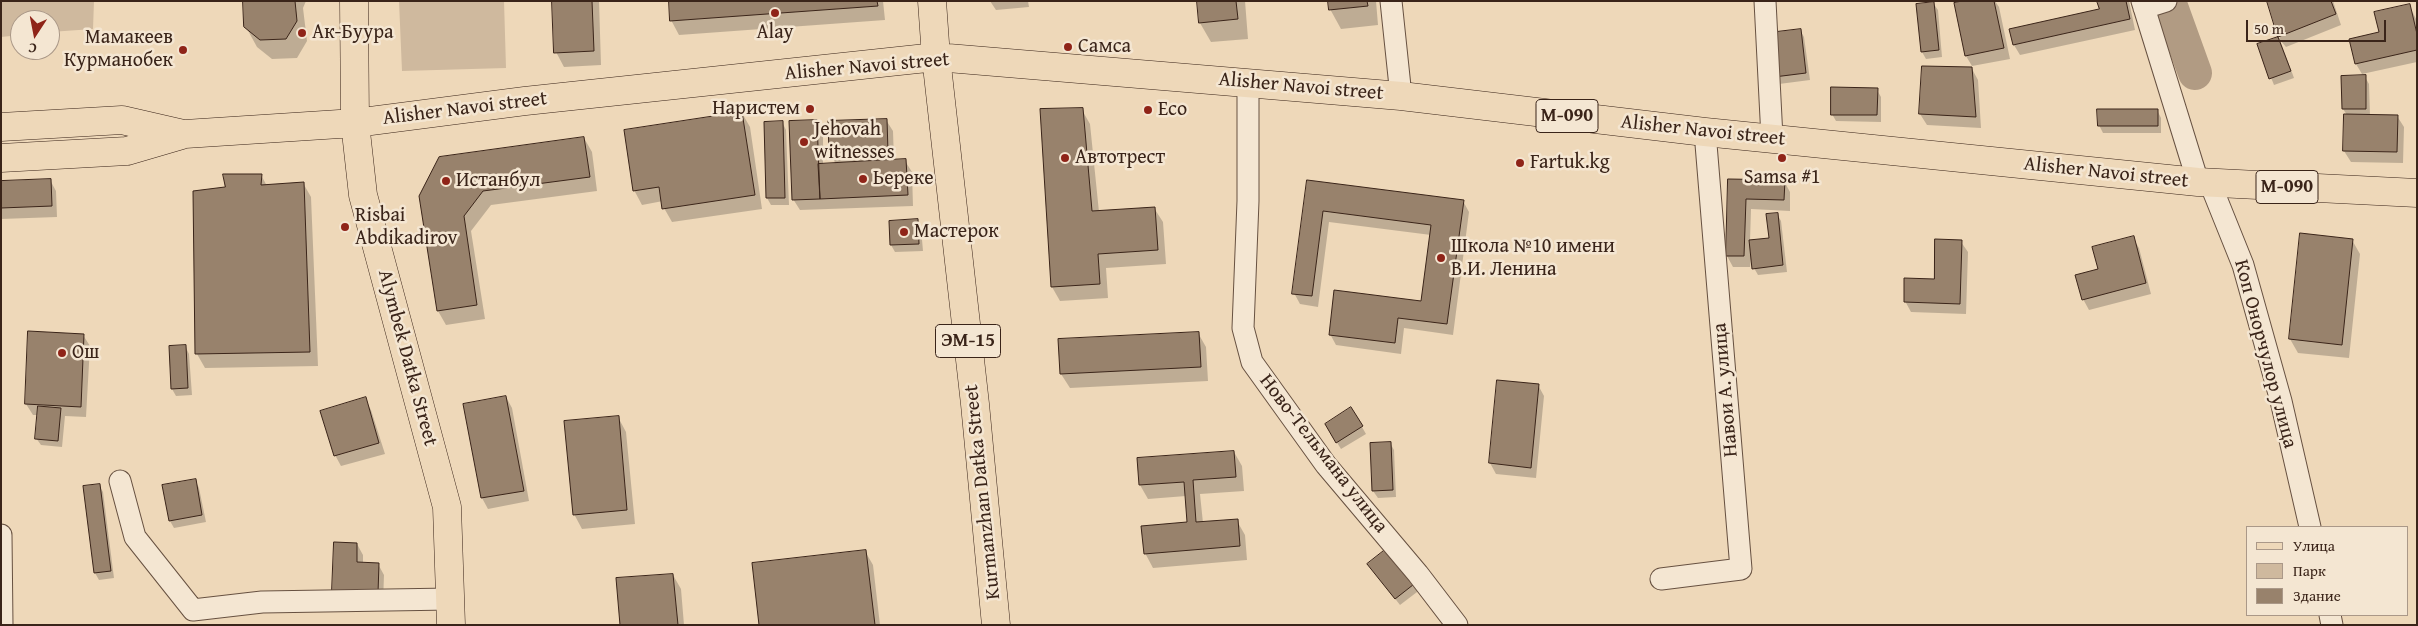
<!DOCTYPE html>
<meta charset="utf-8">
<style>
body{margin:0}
#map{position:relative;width:2418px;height:626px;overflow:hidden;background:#eed8b9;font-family:"Gentium Book Plus",serif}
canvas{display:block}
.frame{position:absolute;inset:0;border:2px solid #3a2419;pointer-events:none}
.legend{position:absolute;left:2246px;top:526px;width:162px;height:90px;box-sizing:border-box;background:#f4e6d2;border:1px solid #aa9888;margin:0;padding:6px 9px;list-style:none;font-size:15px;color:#3a2419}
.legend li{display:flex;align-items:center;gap:10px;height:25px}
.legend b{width:25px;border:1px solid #aa9888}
.north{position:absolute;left:10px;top:10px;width:50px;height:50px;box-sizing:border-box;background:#f4e6d2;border:1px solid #aa9888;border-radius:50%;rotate:191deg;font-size:14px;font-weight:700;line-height:20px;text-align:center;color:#3a2419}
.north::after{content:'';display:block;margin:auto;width:18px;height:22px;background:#8f2418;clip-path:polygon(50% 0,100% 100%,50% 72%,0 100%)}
.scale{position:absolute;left:2246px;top:20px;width:140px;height:22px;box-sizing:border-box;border:2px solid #3a2419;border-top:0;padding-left:6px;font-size:15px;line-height:18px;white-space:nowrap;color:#3a2419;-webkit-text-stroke:4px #f4e6d2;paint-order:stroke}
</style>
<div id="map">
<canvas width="2418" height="626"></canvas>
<div class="frame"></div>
<ul class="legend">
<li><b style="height:6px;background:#eed8b9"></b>Улица</li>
<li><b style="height:14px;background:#cfb99e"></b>Парк</li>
<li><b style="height:14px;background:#98826c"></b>Здание</li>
</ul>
<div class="north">С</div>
<div class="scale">50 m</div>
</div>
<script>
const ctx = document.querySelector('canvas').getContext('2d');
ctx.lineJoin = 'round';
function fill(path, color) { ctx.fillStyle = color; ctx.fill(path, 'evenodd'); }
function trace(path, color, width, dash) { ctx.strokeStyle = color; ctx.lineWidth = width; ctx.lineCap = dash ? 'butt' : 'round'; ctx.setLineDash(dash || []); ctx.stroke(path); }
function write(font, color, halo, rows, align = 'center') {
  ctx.font = font + ' "Gentium Book Plus",serif'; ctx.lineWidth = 5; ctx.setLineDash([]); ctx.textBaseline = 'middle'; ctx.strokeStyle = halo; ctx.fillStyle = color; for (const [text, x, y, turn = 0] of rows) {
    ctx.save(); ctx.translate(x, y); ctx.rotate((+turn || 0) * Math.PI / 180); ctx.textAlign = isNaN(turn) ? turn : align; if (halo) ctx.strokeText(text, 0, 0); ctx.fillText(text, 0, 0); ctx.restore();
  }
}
const green = new Path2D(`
 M1,1H94L93,29L50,32V20H20V35L1,37Z
 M399,1H504L506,68L402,71Z`);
const shadow = new Path2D(`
 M244,1H306L303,8L307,41L297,58L272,59L257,47L246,27Z
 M553,1H599L601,65L564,67L556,52Z
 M670,1H883L885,20L679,35L671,20Z
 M990,1H1028L1029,7L996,10Z
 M1198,1H1245L1248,39L1211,42L1200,23Z
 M1329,1H1376L1378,25L1341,29L1330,9Z
 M1969,1H1995L1999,7L2010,59L1972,66L1966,56Z
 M2098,1H2129L2135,30L2020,55L2014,45L2100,10Z
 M2269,1H2333L2341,25L2286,47L2280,40L2294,78L2274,85L2258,45L2280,38Z
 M1933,3L1938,10L1942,57L1926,59L1922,52L1917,5Z
 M2409,5L2417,21V62L2362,74L2356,64L2380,33Z
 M1800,30L1804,37L1810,80L1779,84L1775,76Z
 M1972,69L1978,80L1981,128L1927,125L1920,114Z
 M2365,77L2369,84L2370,115L2397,116L2404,127L2403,163L2351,162L2344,151L2347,115L2343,109Z
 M1877,90L1881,97V122L1836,121L1832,114Z
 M1082,110L1090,124L1099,212L1154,208L1163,222L1166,264L1106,268L1108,298L1060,301L1052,287L1041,111Z
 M2157,110L2161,118V133H2103L2099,125Z
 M742,113L750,127L762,209L672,222L664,208L663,201L642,205L634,190Z
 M886,120L893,131L894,161H905L912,172L913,206L800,210L793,199L816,121L823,132V165L836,164L830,154Z
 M782,122L786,130L789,205H771L767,198Z
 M584,138L592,152L597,191L491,205L471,231L485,319L446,325L438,311L421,196Z
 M261,175L267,186L303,183L311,197L318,366L205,368L197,354L226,188Z
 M50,180L56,191L57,217L1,219V182Z
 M1729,180L1784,181L1790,192V211L1751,209L1750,241L1770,239L1777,214L1781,221L1787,272L1758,275L1754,268L1752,251L1750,267H1733L1727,256Z
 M1308,181L1463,201L1469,212L1453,335L1404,328L1401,354L1336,345L1330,334L1422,303L1431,235L1329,222L1318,307L1300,304L1294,293Z
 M917,221L921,228L923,251L895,252L891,245Z
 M2133,238L2139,248L2151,294L2089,310L2083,299L2100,270Z
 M2352,240L2360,254L2349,358L2298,353L2290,339Z
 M1961,242L1968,252L1966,314L1911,312L1905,301L1935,280Z
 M1198,333L1206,347L1208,381L1070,388L1061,374Z
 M83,335L90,346L86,417L65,416L62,447L41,445L36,438L38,415H33L26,404Z
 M185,346L189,354L192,395L176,396L172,389Z
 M1498,381L1538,385L1544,396L1536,478L1496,474L1490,463Z
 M506,397L512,408L529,501L488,509L482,498L464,405Z
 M365,399L371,410L385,454L341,466L335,455Z
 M618,417L626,432L635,524L582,529L574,514Z
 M1326,425L1362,427L1366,434L1341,449Z
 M1390,443L1394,450L1396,497L1378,498L1373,491Z
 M1234,452L1242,466L1244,491L1200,494L1203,523L1237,521L1245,535L1247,560L1153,568L1145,553L1188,523L1186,496L1148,499L1140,485L1138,459Z
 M195,480L199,488L206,522L174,528L170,521Z
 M99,485L103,492L114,578L99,580L95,573L84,487Z
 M357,544L363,555V563L378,564L384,575L383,603L340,601Z
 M865,551L873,565L880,625H760Z
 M1369,565L1417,582L1421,589L1400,605Z
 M673,575L681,589L684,625H621Z`);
const river = new Path2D(`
 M2169,1L2195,73`);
const building = new Path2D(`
 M243,1H295L297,21L286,39L260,40L244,27Z
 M552,1H592L594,51L554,53Z
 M669,1H877L878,6L670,21Z
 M1197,1H1236L1238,19L1199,23Z
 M1328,1H1367L1368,6L1329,10Z
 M1962,1H1994L2004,48L1965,56L1954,3Z
 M2097,1H2126L2130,19L2013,45L2009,29L2099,9Z
 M2267,1H2331L2336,14L2278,37Z
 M1934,2L1939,50L1921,52L1916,4Z
 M2410,4L2417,34V50L2355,64L2349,39L2379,32L2374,12Z
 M1801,29L1806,73L1774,77L1768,33Z
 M2278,37L2291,71L2269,79L2257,44Z
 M1922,66L1972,67L1976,117L1919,114Z
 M2366,75V109H2342L2341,76Z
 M1831,87L1878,88L1877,115H1831Z
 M1083,108L1092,211L1155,207L1158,250L1098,254L1100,284L1051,287L1040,109Z
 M2097,109H2158V126H2098Z
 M742,112L755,195L662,209L659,187L633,191L624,130Z
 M2344,114L2398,115L2397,152L2343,151Z
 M887,119L888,152L829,154L828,121Z
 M817,120L820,199L792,200L789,121Z
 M783,121L785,198H766L764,122Z
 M584,137L590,177L483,191L464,216L477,305L437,311L419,196L439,157Z
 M906,159L908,195L820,199L818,164Z
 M223,174H262L261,185L304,182L310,352L195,354L193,191L225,187Z
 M51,179L52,206L1,208V181Z
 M1728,179L1785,180L1784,200L1746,199L1744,256H1726Z
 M1307,180L1464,200L1447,324L1398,318L1395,343L1329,335L1334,290L1421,301L1431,225L1323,211L1312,296L1292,294Z
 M1778,213L1783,265L1752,269L1749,240L1769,238L1766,214Z
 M918,219L919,244L890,245L889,221Z
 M2300,233L2353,239L2342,345L2289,339Z
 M2134,236L2146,283L2082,300L2075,275L2098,269L2092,247Z
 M1935,239L1962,240L1960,304L1904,302V278L1934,279Z
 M28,331L84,334L81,407L25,404Z
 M1199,332L1201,367L1060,374L1058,339Z
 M186,345L188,388L171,389L169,346Z
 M1497,380L1539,384L1531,468L1489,463Z
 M506,396L524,491L481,498L463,404Z
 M366,397L379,443L334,456L320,411Z
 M38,406L61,408L58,441L35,439Z
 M1351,407L1363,426L1336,443L1325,424Z
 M619,416L627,510L573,515L564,421Z
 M1391,442L1393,490L1372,491L1370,443Z
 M1234,451L1236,477L1193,480L1196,522L1238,519L1240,546L1144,554L1141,526L1187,522L1184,482L1139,485L1137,458Z
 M196,479L202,515L169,521L162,485Z
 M100,484L111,571L94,573L83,486Z
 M334,542L357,543V562L379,563L378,593L332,591Z
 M1390,546L1418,581L1395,599L1367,564Z
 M866,550L875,625H759L752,563Z
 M673,574L678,625H620L616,578Z`);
const minor = new Path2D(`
 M1391,1L1401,96
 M1765,1L1772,138
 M2142,1L2198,182
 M2144,8L2166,1
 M1248,82V201L1243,328L1252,362L1326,465L1418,574L1457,625
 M2210,183L2243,265L2281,401L2310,527
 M120,481L135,537L193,610L262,602L451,599
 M1,535L2,625
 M1661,579L1741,569L1705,132
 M2330,615L2332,625`);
const primary = new Path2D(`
 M354,1L355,123L363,195L447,507L451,625
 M932,1L936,57L975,404L996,625
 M1,127L122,120L183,134
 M1,158L127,151L185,134L355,123L525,101L936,57L1401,96L1705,132L2198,182L2417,193`);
const markers = [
 [775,13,5,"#8f2418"],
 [302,33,5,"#8f2418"],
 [1068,47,5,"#8f2418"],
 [183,50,5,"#8f2418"],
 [810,109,5,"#8f2418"],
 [1148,110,5,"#8f2418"],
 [804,142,5,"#8f2418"],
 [1065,158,5,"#8f2418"],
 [1782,158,5,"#8f2418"],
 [1520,163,5,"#8f2418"],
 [863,179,5,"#8f2418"],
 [446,181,5,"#8f2418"],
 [345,227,5,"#8f2418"],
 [904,232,5,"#8f2418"],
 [1441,258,5,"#8f2418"],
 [62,353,5,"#8f2418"]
];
const shields = [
 [1567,116,62],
 [2287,187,62],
 [968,341,65]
];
const shieldNames = [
 ["М-090",1567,116],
 ["М-090",2287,187],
 ["ЭМ-15",968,341]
];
const poiNames = [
 ["Ак-Буура",312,33],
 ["Alay",775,33,"center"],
 ["Мамакеев",173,38,"right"],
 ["Курманобек",173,61,"right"],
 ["Самса",1078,47],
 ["Наристем",800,109,"right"],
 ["Есо",1158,110],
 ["Jehovah",814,130],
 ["witnesses",814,153],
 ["Автотрест",1075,158],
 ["Fartuk.kg",1530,163],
 ["Samsa #1",1782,178,"center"],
 ["Ьереке",873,179],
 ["Истанбул",456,181],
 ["Risbai",355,216],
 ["Abdikadirov",355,239],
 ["Мастерок",914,232],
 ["Школа №10 имени",1451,247],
 ["В.И. Ленина",1451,270],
 ["Ош",72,353]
];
const streetNames = [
 ["Alisher Navoi street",867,67,-5],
 ["Alisher Navoi street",1301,87,5],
 ["Alisher Navoi street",465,109,-7],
 ["Alisher Navoi street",1703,131,6],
 ["Alisher Navoi street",2106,173,6],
 ["Коп Онорчулор улица",2265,354,75],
 ["Alymbek Datka Street",407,358,75],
 ["Навои А. улица",1726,390,-95],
 ["Ново-Тельмана улица",1323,454,52],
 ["Kurmanzhan Datka Street",983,492,-96]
];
fill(green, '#cfb99e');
fill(shadow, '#0003');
trace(river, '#b19b83', 34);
fill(building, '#98826c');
trace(building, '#3a2419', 1);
trace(minor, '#675141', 23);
trace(primary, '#3a2419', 29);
trace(minor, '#f4e6d2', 21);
trace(primary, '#eed8b9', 28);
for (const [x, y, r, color] of markers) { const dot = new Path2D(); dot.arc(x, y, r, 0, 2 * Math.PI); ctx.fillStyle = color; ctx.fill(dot); trace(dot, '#f4e6d2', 2); }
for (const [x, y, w] of shields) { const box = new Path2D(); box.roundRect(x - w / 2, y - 16.5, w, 33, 4); ctx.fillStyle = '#f4e6d2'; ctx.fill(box); trace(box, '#3a2419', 1); }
write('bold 19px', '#3a2419', null, shieldNames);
write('20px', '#3a2419', '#f4e6d2', poiNames, 'left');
write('20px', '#3a2419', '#f4e6d2', streetNames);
</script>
